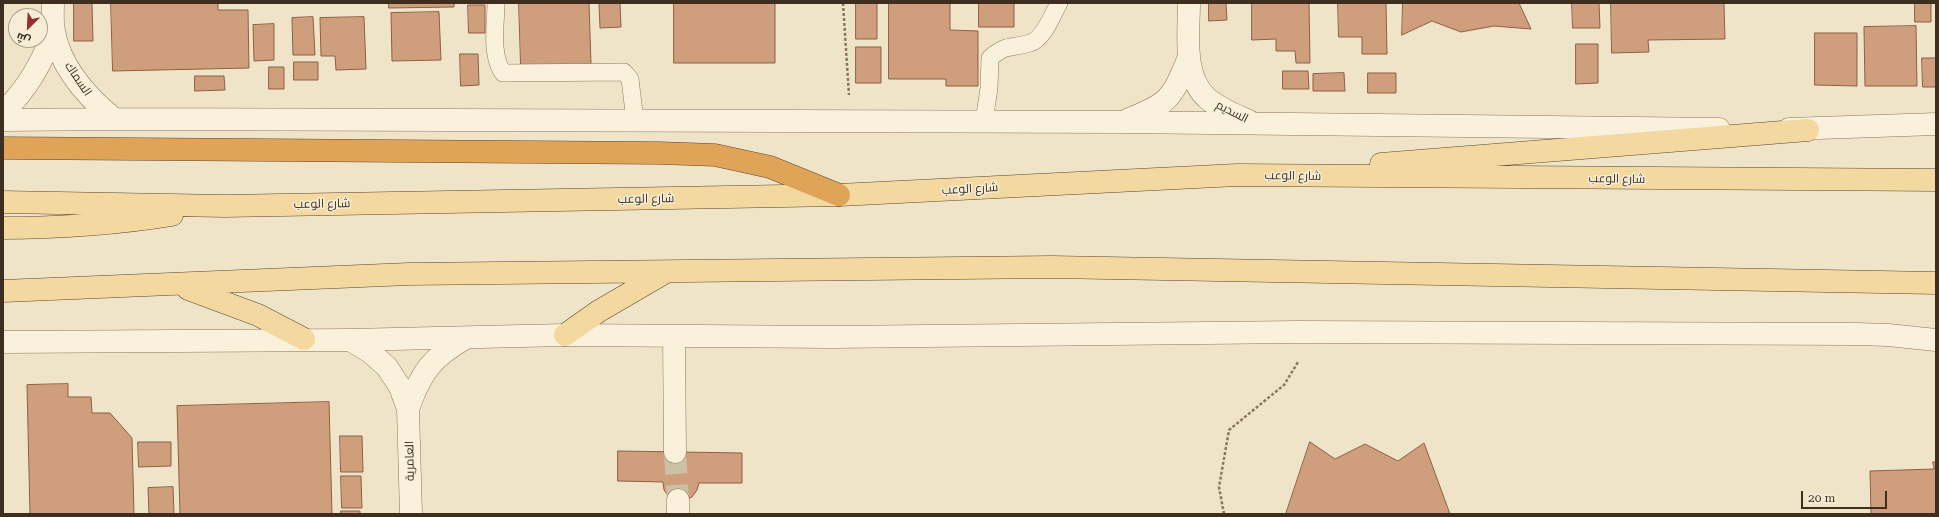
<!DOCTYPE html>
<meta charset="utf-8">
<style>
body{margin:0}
#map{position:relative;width:1939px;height:517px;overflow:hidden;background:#f0e4c8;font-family:"Roboto Serif",Cairo,serif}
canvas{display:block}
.frame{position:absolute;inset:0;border:4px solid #3d2e20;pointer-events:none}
.north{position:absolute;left:8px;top:8px;width:40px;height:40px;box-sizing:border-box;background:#f7eed8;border:1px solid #ada18e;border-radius:50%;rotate:204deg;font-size:11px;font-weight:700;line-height:16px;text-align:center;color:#3d2e20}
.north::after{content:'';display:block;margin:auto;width:14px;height:18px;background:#9e2a2b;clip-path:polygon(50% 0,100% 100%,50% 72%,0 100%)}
.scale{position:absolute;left:1801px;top:491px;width:86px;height:18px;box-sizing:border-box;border:2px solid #3d2e20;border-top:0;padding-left:5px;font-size:12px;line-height:14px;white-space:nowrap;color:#3d2e20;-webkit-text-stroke:3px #f7eed8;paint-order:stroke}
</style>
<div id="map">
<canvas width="1939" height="517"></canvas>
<div class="frame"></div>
<div class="north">ش</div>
<div class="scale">20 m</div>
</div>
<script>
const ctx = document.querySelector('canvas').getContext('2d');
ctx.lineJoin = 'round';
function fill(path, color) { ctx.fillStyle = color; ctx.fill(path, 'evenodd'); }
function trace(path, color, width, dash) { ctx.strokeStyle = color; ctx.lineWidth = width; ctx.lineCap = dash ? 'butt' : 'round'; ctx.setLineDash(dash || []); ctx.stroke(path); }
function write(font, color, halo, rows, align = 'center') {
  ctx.font = font + ' "Roboto Serif",Cairo,serif'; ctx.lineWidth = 3; ctx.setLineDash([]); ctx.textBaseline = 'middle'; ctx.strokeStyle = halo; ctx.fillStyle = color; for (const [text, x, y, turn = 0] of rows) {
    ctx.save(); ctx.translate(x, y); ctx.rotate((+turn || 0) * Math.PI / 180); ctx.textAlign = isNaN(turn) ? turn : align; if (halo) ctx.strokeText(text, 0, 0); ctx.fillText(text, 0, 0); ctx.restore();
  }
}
const building = new Path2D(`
 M74,3H92L93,41H74Z
 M111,3H218V10H248L249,68L113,71Z
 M389,3H454V7L389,8Z
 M519,3H589L591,64L521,66Z
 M620,3L621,27L600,28L599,4Z
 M674,3H775V63H674Z
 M856,3H877V39H856Z
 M889,3H950V30L978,31V86H946V79H889Z
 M979,3H1014V27H979Z
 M1209,3H1226L1227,20L1209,21Z
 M1252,3H1309L1310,63H1296L1295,51H1276V39L1252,40Z
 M1338,3H1386L1387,54H1362V37H1339Z
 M1403,3H1519L1531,29L1494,26L1461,32L1432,21L1402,35Z
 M1572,3H1599L1600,28H1573Z
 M1611,3H1724L1725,39L1648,40L1649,52L1612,53Z
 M1915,3H1931V22H1915Z
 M468,5H485V33H469Z
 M439,12L441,60L392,61L391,13Z
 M313,17L315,55H293L292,18Z
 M364,17L366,69L336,70L335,56H321L320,18Z
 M274,24V60L254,61L253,25Z
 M1916,26L1917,86H1865L1864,27Z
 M1815,33H1857V86L1815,85Z
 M1576,44H1598V83L1576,84Z
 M856,47H881V83H856Z
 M460,54H478L479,85L461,86Z
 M1922,58H1936V87H1923Z
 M294,62H318V80H294Z
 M269,67H284V89H269Z
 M1283,71H1308L1309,89H1283Z
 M1344,73L1345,91H1313V74Z
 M1368,73H1396V93H1368Z
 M195,76H224L225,90L195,91Z
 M68,384V397H91L92,413H110L132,438L134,514H30L27,385Z
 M329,402L332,514H180L177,406Z
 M340,436H362L363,472H341Z
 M138,442H171V466L139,467Z
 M1310,442L1335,459L1365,444L1398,461L1424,443L1450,514H1286Z
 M618,451L742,453V483H699L697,490L692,497L684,500L669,497L664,490L663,482L618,481Z
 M1933,462H1936V514H1871L1870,471L1934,469Z
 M341,476H361L362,508H342Z
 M173,487L174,514H149L148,488Z
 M341,511H360V514H341Z`);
const streetTunnel = new Path2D(`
 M675,452L678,500`);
const path = new Path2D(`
 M843,3L849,95
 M1224,514L1219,487L1229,430L1284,385L1298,362`);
const lane = new Path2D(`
 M496,3C496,24 490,54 503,73L624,72L630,79L635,121
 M984,122L989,88L990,58C1008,43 1010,49 1030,43C1043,40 1053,14 1059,3`);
const street = new Path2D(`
 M53,3C53,12 52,22 54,31C60,67 86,96 114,119
 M1189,3C1189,34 1182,77 1208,99C1220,109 1235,115 1249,121
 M3,112C28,89 42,62 54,31
 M1129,119C1171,103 1172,97 1189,57
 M3,120L114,119L1122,122L1719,129
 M1789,129L1936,124
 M674,336L675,452
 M350,340L370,352L387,367L400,387L408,409L411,514
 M3,342L350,340L565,335L833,337L1299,332L1857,334L1888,335L1936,340
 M408,409C421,372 432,357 466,338
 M678,514V500`);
const primary = new Path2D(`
 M1381,164L1808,130
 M3,202L225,206L839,195L1237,175L1936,180
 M3,228C60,228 116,224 172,215
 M188,289L258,315L304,339
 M3,291L409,274L1052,267L1936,283
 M565,335L599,311L666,272`);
const highway = new Path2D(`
 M3,148L659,153L715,155L770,167L839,195`);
const streetNames = [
 ["السماك",78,79,56],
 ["السديم",1232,112,27],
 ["شارع الوعب",1293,176,1],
 ["شارع الوعب",1617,179,1],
 ["شارع الوعب",970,189,-3],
 ["شارع الوعب",646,199,-1],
 ["شارع الوعب",322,204,-1],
 ["العامرية",410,461,-91]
];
fill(building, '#cf9f7d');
trace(building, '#8d5f41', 1);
trace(streetTunnel, '#ccc0a6', 22, [22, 11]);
trace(lane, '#8d765c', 18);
trace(street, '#8d765c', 23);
trace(primary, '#5b4430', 23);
trace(highway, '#5b4430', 23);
trace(path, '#8d765c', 2.5, [3, 2]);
trace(lane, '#faf1dc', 17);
trace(street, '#faf1dc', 22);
trace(primary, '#f3d9a0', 22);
trace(highway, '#e0a458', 22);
write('12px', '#3d2e20', '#f7eed8', streetNames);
</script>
